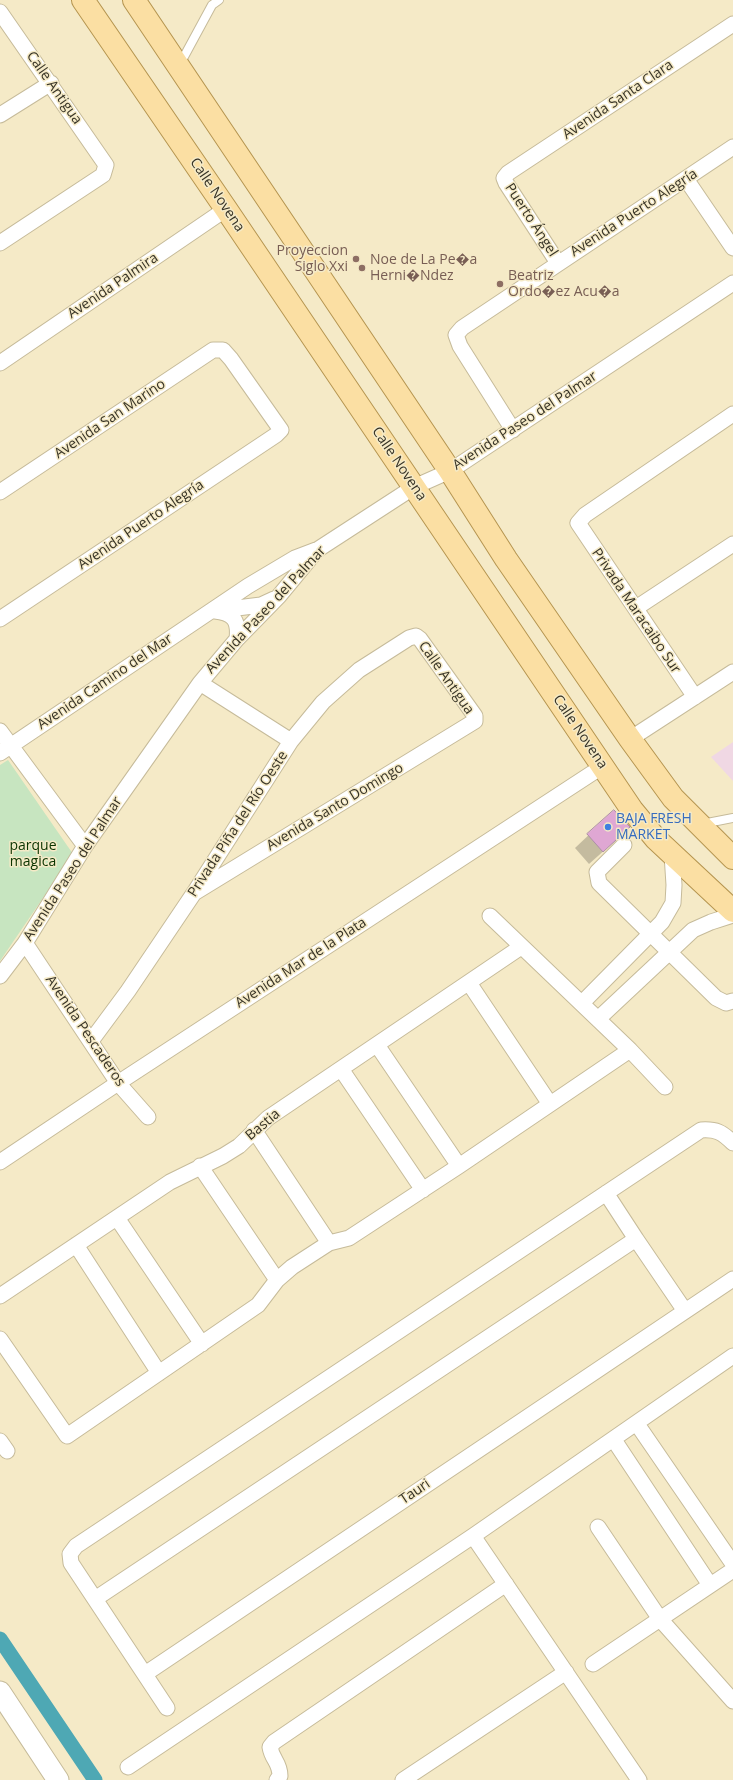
<!DOCTYPE html>
<meta charset="utf-8">
<style>
body{margin:0}
canvas{display:block;background:#f5eac7}
</style>
<canvas width="733" height="1780"></canvas>
<script>
const ctx = document.querySelector('canvas').getContext('2d');
ctx.lineJoin = 'round';
function fill(path, color) { ctx.fillStyle = color; ctx.fill(path, 'evenodd'); }
function trace(path, color, width, dash) { ctx.strokeStyle = color; ctx.lineWidth = width; ctx.lineCap = dash ? 'butt' : 'round'; ctx.setLineDash(dash || []); ctx.stroke(path); }
function write(font, color, halo, rows, align = 'center') {
  ctx.font = font + ' "Open Sans",sans-serif'; ctx.lineWidth = 3; ctx.setLineDash([]); ctx.textBaseline = 'middle'; ctx.strokeStyle = halo; ctx.fillStyle = color; for (const [text, x, y, turn = 0] of rows) {
    ctx.save(); ctx.translate(x, y); ctx.rotate((+turn || 0) * Math.PI / 180); ctx.textAlign = isNaN(turn) ? turn : align; if (halo) ctx.strokeText(text, 0, 0); ctx.fillText(text, 0, 0); ctx.restore();
  }
}
const education = new Path2D(`
 M733,742V781L711,757Z`);
const green = new Path2D(`
 M8,760L73,854L0,961V765Z`);
const shadow = new Path2D(`
 M614,811L616,840L589,864L575,848Z`);
const canal = new Path2D(`
 M0,1639L95,1780`);
const building = new Path2D(`
 M614,810L630,827L603,852L587,834Z`);
const lane = new Path2D(`
 M180,64L212,5L219,0
 M702,824L733,818`);
const street = new Path2D(`
 M0,12L106,165L103,175L0,243
 M0,115L51,83
 M686,179L733,248
 M558,263L506,183L504,178L508,173L733,24
 M0,363L226,209
 M513,430L460,346L456,335L462,328L733,147
 M0,492L213,350H223L231,359L281,430L276,435L0,619
 M636,608L733,544
 M213,611L261,605L274,599
 M215,611C234,613 239,621 237,639
 M200,683L291,741
 M695,697L578,523L585,515L733,414
 M0,731L85,846
 M630,739L733,672
 M0,753L248,586L295,558L316,550
 M624,845L597,872L599,883L716,998L726,1003L733,1001
 M25,943L118,1083L148,1117
 M0,976L25,943L85,846L200,683L237,639L279,596L317,550L414,487L450,471L733,283
 M469,983L550,1104
 M582,1003L662,922L673,903L674,885L672,854
 M598,1019L693,930L711,922L733,915
 M91,1041L128,991L194,893L291,741L323,702L359,670L409,638L416,636L420,639L475,716V721L194,893
 M377,1045L459,1166
 M630,1050L665,1087
 M341,1069L423,1190
 M254,1130L329,1243
 M0,1162L118,1083L603,766
 M200,1166L277,1280
 M606,1193L636,1239
 M117,1218L202,1344
 M76,1245L159,1373
 M0,1296L170,1182L223,1156L239,1146L268,1118L521,947
 M0,1339L67,1436L258,1305L277,1280L292,1267L329,1243L349,1238L459,1166L630,1050L490,916
 M637,1424L733,1564
 M614,1440L710,1585
 M0,1441L7,1451
 M598,1527L660,1619L733,1701
 M473,1536L639,1780
 M95,1599L636,1239L685,1311
 M593,1664L733,1570
 M145,1674L733,1279
 M167,1708L71,1563L70,1554L76,1546L701,1130C716,1129 722,1132 733,1143
 M128,1767L473,1536L733,1356
 M277,1780L280,1776C280,1762 272,1760 270,1747L274,1742L506,1584
 M403,1780L566,1672`);
const secondary = new Path2D(`
 M0,1692L58,1780`);
const primary = new Path2D(`
 M83,0L226,209L632,810L656,839L733,911
 M134,0L450,471L506,559L630,739L673,798L733,858`);
const markers = [
 [356,259,4,"#8d6e63"],
 [362,268,4,"#8d6e63"],
 [500,284,4,"#8d6e63"],
 [608,827,4,"#3f7fe0"]
];
const streetNames = [
 ["Calle Antigua",54,88,55],
 ["Avenida Santa Clara",618,100,-34],
 ["Calle Novena",217,195,56],
 ["Avenida Puerto Alegría",634,213,-33],
 ["Puerto Ángel",531,220,57],
 ["Avenida Palmira",113,286,-34],
 ["Avenida San Marino",110,419,-34],
 ["Avenida Paseo del Palmar",525,421,-33],
 ["Calle Novena",399,464,56],
 ["Avenida Puerto Alegría",141,525,-34],
 ["Avenida Paseo del Palmar",266,610,-47],
 ["Privada Maracaibo Sur",636,611,56],
 ["Calle Antigua",446,678,55],
 ["Avenida Camino del Mar",105,682,-34],
 ["Calle Novena",580,732,56],
 ["Avenida Santo Domingo",335,807,-31],
 ["Privada Piña del Río Oeste",238,824,-57],
 ["Avenida Paseo del Palmar",73,869,-57],
 ["Avenida Mar de la Plata",301,963,-33],
 ["Avenida Pescaderos",85,1031,56],
 ["Bastia",263,1125,-40],
 ["Tauri",415,1492,-34]
];
const educationNames = [
 ["Proyeccion",348,251,"right"],
 ["Siglo Xxi",348,267,"right"],
 ["Noe de La Pe�a",370,260],
 ["Herni�Ndez",370,276],
 ["Beatriz",508,276],
 ["Ordo�ez Acu�a",508,292]
];
const shopNames = [
 ["BAJA FRESH",616,819],
 ["MARKET",616,835]
];
const parkNames = [
 ["parque",33,846],
 ["magica",33,862]
];
fill(education, '#f0d8e4');
fill(green, '#c7e5c0');
fill(shadow, '#0003');
trace(canal, '#4ea8b4', 15);
fill(building, '#dfa7d3');
trace(building, '#ac8fa6', 1);
trace(lane, '#c6bb9a', 10);
trace(street, '#c6bb9a', 17);
trace(secondary, '#c6bb9a', 23);
trace(primary, '#b59550', 24);
trace(lane, '#fff', 8);
trace(street, '#fff', 15);
trace(secondary, '#fff', 21);
trace(primary, '#fbdfa3', 22);
for (const [x, y, r, color] of markers) { const dot = new Path2D(); dot.arc(x, y, r, 0, 2 * Math.PI); ctx.fillStyle = color; ctx.fill(dot); trace(dot, '#f5eac7', 1.5); }
write('14px', '#373326', '#f5eac7', streetNames);
write('14px', '#785e54', '#f5eac7', educationNames, 'left');
write('14px', '#366cbe', '#f5eac7', shopNames, 'left');
write('14px', '#0a3400', '#f5eac7', parkNames);
</script>
